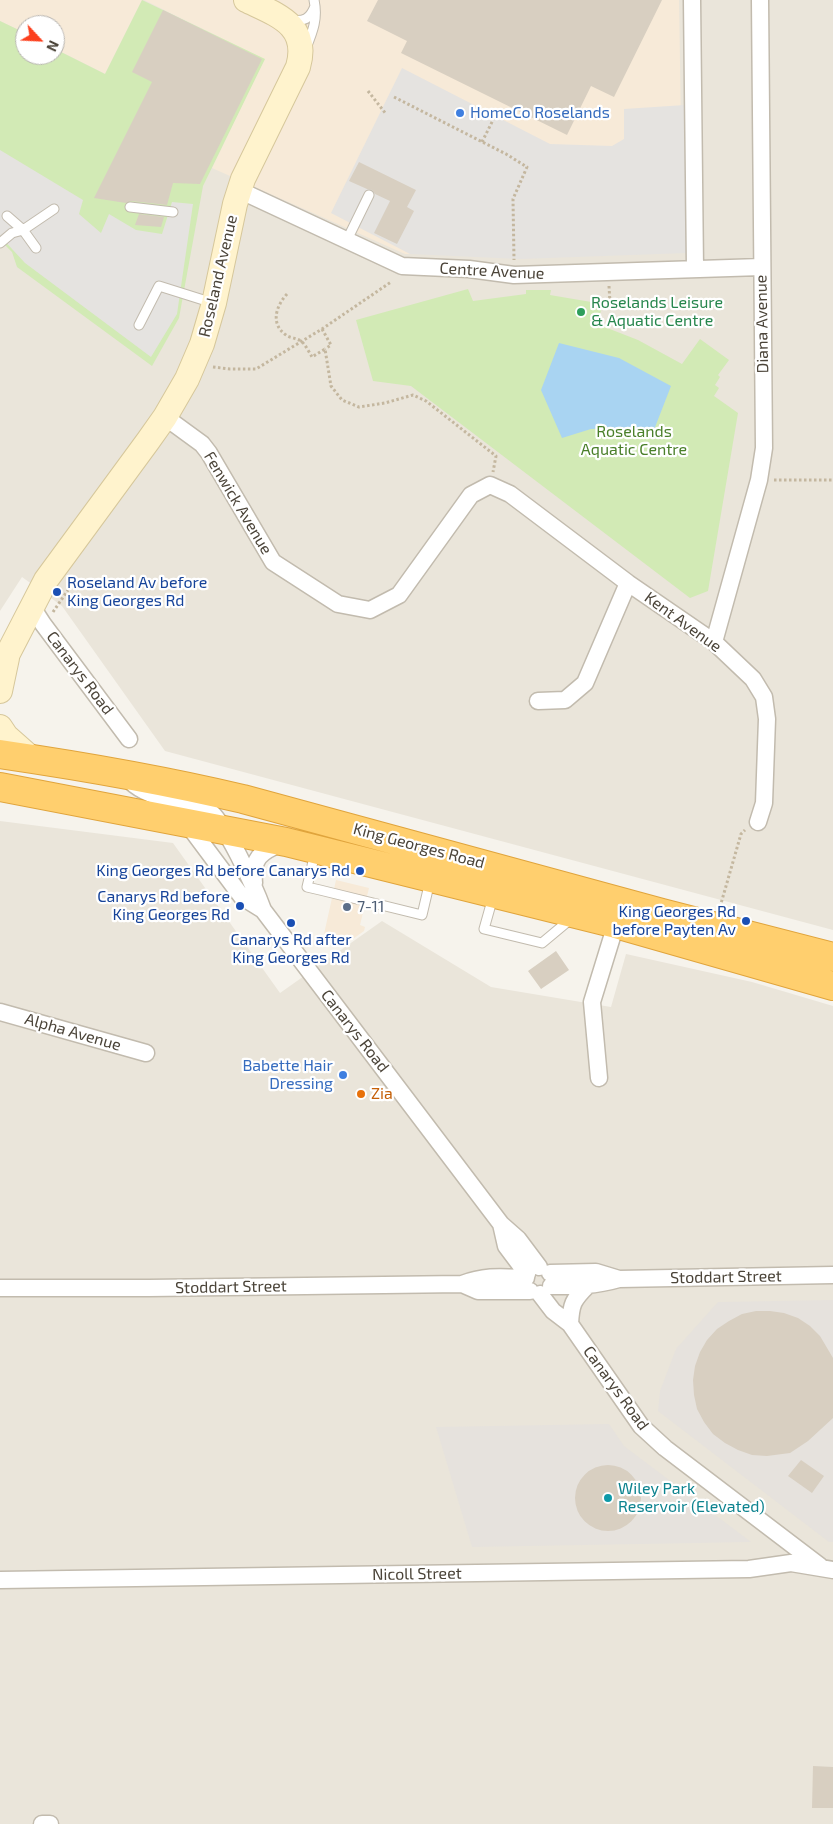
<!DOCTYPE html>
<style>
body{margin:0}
#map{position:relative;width:833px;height:1824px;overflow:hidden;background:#f6f3ec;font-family:"Exo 2",sans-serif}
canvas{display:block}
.north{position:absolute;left:15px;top:15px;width:50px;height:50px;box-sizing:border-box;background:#fff;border:1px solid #b7b4b0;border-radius:50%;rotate:115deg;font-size:14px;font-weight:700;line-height:20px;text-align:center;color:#4b4439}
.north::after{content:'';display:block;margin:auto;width:18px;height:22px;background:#fc3f1d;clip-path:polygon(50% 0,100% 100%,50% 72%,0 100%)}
</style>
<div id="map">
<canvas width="833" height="1824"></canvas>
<div class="north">N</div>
</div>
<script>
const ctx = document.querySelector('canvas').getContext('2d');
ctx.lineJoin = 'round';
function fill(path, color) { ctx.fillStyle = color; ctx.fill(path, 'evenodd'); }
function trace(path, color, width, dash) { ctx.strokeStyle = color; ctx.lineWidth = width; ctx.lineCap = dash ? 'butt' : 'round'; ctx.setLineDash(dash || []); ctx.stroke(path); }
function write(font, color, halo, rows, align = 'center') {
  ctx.font = font + ' "Exo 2",sans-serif'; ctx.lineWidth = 4.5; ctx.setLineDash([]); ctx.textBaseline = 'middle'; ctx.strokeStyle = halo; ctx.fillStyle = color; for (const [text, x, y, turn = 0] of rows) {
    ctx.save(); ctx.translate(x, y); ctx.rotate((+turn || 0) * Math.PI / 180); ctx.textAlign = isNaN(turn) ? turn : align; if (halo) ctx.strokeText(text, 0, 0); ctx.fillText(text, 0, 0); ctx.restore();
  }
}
const residential = new Path2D(`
 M0,0H833V930L165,751L62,606L22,577L0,611ZM25,25H55V55H25Z
 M0,821L173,843L280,993L382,921L491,987L611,1007L626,954L752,982L833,1006V1824H0Z`);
const commercial = new Path2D(`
 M0,0H142L105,74L55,49V25H25V33L0,21Z
 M144,0H679L683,253L405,254L212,168L264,59Z
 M336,880L369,888L360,925L365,927L364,931L343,946L330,943L331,936L324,934Z`);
const industrial = new Path2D(`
 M833,1300V1542H829L658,1411L660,1391L676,1349L718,1302Z
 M609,1424L624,1446L751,1542L472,1547L436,1427Z`);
const green = new Path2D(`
 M142,0L265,59L203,186L179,318L152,366L17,267L12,252L0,240V21L25,33V55H55V49L105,74Z
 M468,289L473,301L526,294V290H551L550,295L603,304L597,324L638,340L682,364L700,339L729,360L718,375L720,377L715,385L719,388L714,396L738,413L708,591L690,598L411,386L373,381L356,320Z`);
const parking = new Path2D(`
 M402,68L550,144L612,146L624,139V109L685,105L687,253L520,259L410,254L331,213Z
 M0,150L83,200L79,214L101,233L109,214L136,230L162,234L172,202L193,204L177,314L151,357L25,263L0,236Z`);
const water = new Path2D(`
 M559,343L619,358L671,386L652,435L622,428L591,429L562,438L541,390Z`);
const building = new Path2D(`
 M378,0H662L614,97L591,86L567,135L401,53L407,41L367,21Z
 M163,10L262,59L200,184L173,183L167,205L131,201L126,203L94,198L152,82L132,72Z
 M359,162L416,190L407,207L414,211L397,244L374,233L390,201L375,194L372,190L367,189L349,181Z
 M139,214L164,217L161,227L135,225Z
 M556,951L569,970L541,989L528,971Z
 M756,1311H770L784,1313L798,1318L810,1326L820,1336L833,1358V1418L808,1441L790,1453L767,1456L752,1455L738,1450L725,1443L713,1434L704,1422L697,1409L694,1395L693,1380L695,1366L700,1352L707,1340L717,1329L729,1321L742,1314Z
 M801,1460L824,1476L812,1493L788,1476Z
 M575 1498a33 33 0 1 1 66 0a33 33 0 1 1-66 0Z
 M813,1766L833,1767V1808H812Z`);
const path = new Path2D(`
 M368,91L386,114
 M394,97L506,154L527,167L513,199L514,260
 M482,142L495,116
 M609,286L610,303
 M287,294C276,306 270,324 286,335C290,338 296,338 301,341C305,344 309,352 312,357L325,349L331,386L342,400L359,407L385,403L413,395L426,401L496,456L493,472
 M322,329L331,345L325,349
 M213,367L230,369H256L322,329L391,282
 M774,480H833
 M53,612L68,590
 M720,907L741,834L745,830`);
const lane = new Path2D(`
 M291,20C304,22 310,19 315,6
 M306,48C313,31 318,18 314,0
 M130,207L173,212
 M7,216L23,230L36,248
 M347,240L369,195
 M0,243L12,233L23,230L54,209
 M139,325L159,286L213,303
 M315,853L307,887L320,890L422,915L430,881
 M493,897L484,929L542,943L572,918`);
const street = new Path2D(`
 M692,0L695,268
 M239,190L402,266L469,269L514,275L761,267
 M165,417L202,444L209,453L273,562L338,604L370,610L399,595L471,495L490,485L510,494L628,583L714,642L753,679L764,697L767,719L764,803L758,822
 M32,607L43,624L129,739
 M714,642L759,480L764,448L760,0
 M538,701L565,700L585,683L628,583
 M129,780C150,800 171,797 197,805C200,805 205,807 207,809C225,821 255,888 263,910L501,1224L518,1239L539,1267
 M186,822L242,897L263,910
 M254,883C252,858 260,852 282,843
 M0,1012L146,1053
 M599,1078L592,1002L616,924
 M501,1224L506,1246L527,1274
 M550,1273L596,1272L619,1279
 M462,1284L478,1291H530
 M551,1286C577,1286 595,1286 619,1279L833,1275
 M0,1288H149L462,1284C485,1275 502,1277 526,1278
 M540,1294L553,1311L570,1324L641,1426L665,1448L820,1566
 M570,1324C571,1304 573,1300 587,1286
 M0,1580L749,1569L791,1563L833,1570
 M42,1824H50`);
const secondary = new Path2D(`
 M0,669L46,580L148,441L165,417L187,379L202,344L214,303L235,204L243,179L298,67C310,25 277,15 246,0
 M0,691L7,658
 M0,727L6,736L32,759`);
const highway = new Path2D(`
 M0,754C82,766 163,780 243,799L662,913L833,957
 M0,787L286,842L616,924L833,986`);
const markers = [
 [460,113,5,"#3f7fe0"],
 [581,312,5,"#2e9e5b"],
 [57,592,5,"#1a4fb4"],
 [360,871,5,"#1a4fb4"],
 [240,906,5,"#1a4fb4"],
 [347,907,5,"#5c6f8a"],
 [746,921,5,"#1a4fb4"],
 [291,923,5,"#1a4fb4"],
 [343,1075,5,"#3f7fe0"],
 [361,1094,5,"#e8710a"],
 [608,1498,5,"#0f9aa8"]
];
const shopNames = [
 ["HomeCo Roselands",470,113],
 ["Babette Hair",333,1066,"right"],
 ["Dressing",333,1084,"right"]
];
const streetNames = [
 ["Centre Avenue",492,271,3],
 ["Roseland Avenue",218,276,-77],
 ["Diana Avenue",762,324,-91],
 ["Fenwick Avenue",238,503,59],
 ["Kent Avenue",683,622,36],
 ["Canarys Road",80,673,53],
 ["King Georges Road",419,846,15],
 ["Canarys Road",355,1031,52],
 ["Alpha Avenue",73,1032,16],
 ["Stoddart Street",726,1277,-1],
 ["Stoddart Street",231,1287,-1],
 ["Canarys Road",616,1388,54],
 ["Nicoll Street",417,1574,-1]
];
const leisureNames = [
 ["Roselands Leisure",591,303],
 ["& Aquatic Centre",591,321]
];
const parkNames = [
 ["Roselands",634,432],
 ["Aquatic Centre",634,450]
];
const transitNames = [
 ["Roseland Av before",67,583,"left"],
 ["King Georges Rd",67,601,"left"],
 ["King Georges Rd before Canarys Rd",350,871],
 ["Canarys Rd before",230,897],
 ["King Georges Rd",230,915],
 ["King Georges Rd",736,912],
 ["before Payten Av",736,930],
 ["Canarys Rd after",291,940,"center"],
 ["King Georges Rd",291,958,"center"]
];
const serviceNames = [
 ["7-11",357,907]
];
const foodNames = [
 ["Zia",371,1094]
];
const cultureNames = [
 ["Wiley Park",618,1489],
 ["Reservoir (Elevated)",618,1507]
];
fill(residential, '#eae5da');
fill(commercial, '#f7ead8');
fill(industrial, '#e6e2dd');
fill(green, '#d2eab5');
fill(parking, '#e5e3e0');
fill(water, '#a9d4f2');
fill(building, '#d8cfc1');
trace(lane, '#c2bbae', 11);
trace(street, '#c2bbae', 19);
trace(secondary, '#d6c79b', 26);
trace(highway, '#e0a43c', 30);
trace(path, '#c4b79f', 3, [2.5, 2.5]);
trace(lane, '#fff', 9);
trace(street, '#fff', 16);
trace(secondary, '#fff3cd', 24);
trace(highway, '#ffcf6e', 28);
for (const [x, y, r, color] of markers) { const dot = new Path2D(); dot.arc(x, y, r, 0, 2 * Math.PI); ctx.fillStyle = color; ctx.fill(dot); trace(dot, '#fff', 2); }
write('16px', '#366cbe', '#fff', shopNames, 'left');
write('16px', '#4b4439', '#fff', streetNames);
write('16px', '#27864d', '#fff', leisureNames, 'left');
write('16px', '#4a7f2a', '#fff', parkNames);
write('16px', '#164399', '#fff', transitNames, 'right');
write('16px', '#4e5e75', '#fff', serviceNames, 'left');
write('16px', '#c56008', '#fff', foodNames, 'left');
write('16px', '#0d838f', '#fff', cultureNames, 'left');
</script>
